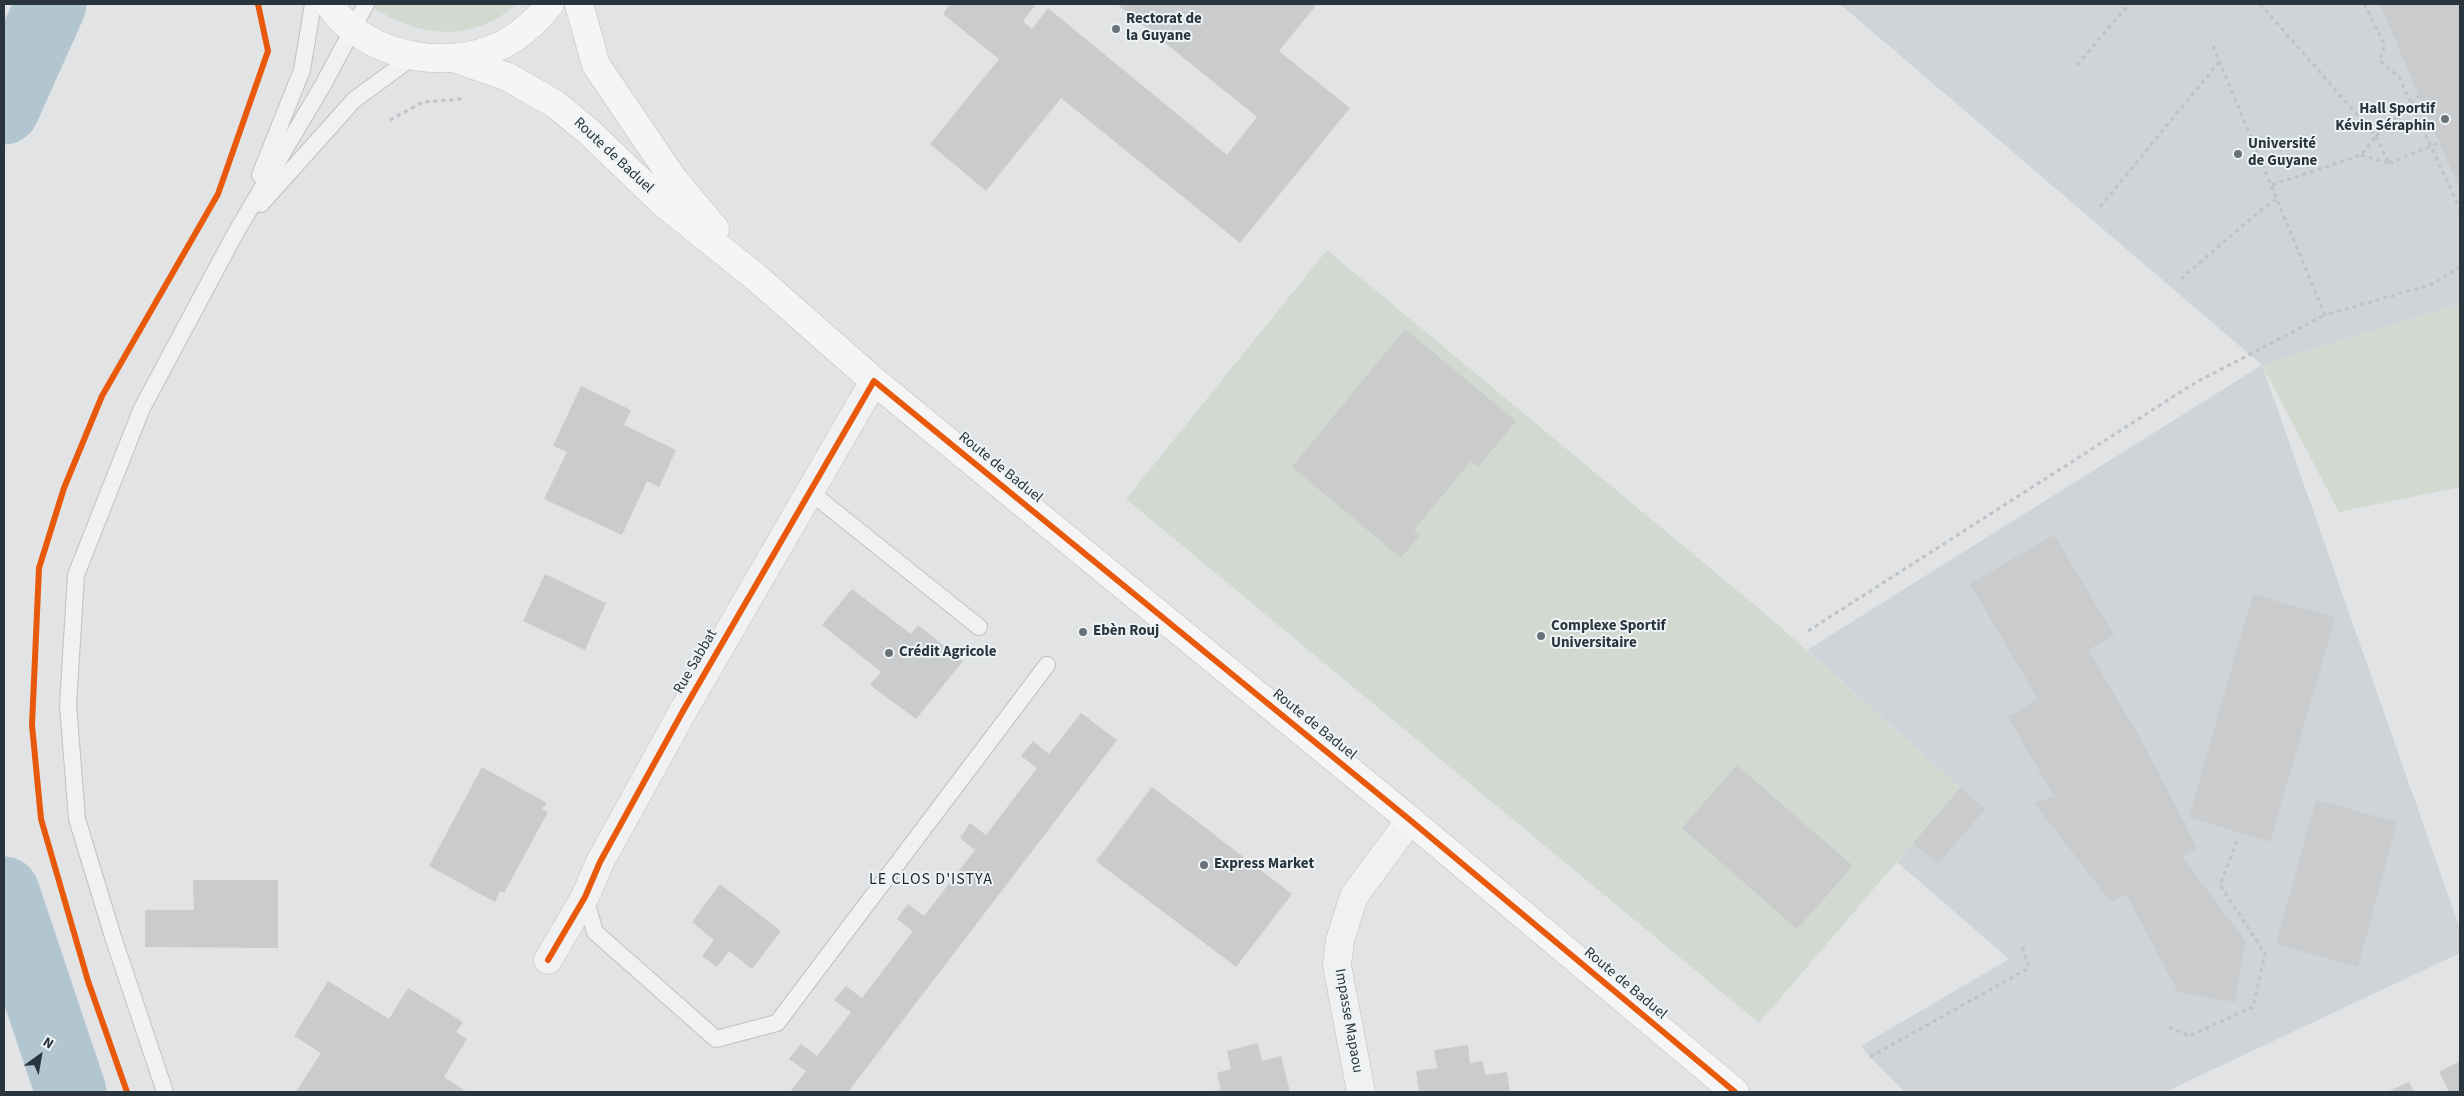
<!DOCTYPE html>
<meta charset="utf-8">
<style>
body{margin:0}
#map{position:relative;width:2464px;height:1096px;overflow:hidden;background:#e1e3e5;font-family:"Source Sans 3",sans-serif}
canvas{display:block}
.frame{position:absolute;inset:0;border:5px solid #29353e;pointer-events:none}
.north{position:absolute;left:15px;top:1031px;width:50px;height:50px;-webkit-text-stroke:4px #eef3f5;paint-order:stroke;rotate:32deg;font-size:14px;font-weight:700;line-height:20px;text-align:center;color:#29353e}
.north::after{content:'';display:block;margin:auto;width:18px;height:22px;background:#29353e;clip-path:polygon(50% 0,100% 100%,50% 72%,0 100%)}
</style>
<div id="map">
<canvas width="2464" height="1096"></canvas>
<div class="frame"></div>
<div class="north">N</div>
</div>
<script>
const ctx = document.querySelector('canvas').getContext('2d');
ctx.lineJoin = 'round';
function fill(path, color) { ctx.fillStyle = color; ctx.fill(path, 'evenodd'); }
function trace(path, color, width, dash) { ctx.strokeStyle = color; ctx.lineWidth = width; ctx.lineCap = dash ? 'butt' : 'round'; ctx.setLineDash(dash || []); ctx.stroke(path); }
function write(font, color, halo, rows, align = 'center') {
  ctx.font = font + ' "Source Sans 3",sans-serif'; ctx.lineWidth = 4; ctx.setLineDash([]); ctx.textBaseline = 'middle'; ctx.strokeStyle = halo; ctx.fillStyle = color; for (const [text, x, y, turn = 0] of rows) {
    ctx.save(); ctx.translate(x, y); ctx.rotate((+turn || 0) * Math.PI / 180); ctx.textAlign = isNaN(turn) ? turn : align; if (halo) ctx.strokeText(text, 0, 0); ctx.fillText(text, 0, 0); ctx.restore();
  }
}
const built = new Path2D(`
 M1840,4H2460V304L2262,365L2460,929V953L2165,1092H1905L1870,1057L1861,1046L2009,959L1897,862L1960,788L1807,650L2262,365Z`);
const green = new Path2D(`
 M368,4H517C471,44 416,38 368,4Z
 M1327,250L1775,622L1960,788L1759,1023L1126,499Z
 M2460,304V487L2339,512L2262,365Z`);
const river = new Path2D(`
 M4,109L51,4
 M4,892L71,1092`);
const building = new Path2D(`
 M950,4H1036L1023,21L1032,29L1048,8L1227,155L1257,117L1117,4H1317L1279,51L1350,108L1240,243L1061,98L986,191L930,144L999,59L943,14Z
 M2380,4H2460V188L2439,143Z
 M1405,329L1516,421L1478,467L1471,461L1414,530L1420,535L1401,558L1292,467Z
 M581,386L631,410L624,425L676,450L659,487L647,481L622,535L544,499L567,452L553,446Z
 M2054,535L2114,635L2088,650L2143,743L2197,848L2182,857L2245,941L2235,1002L2178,992L2126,894L2111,902L2034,803L2054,796L2008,717L2038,699L1970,584Z
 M545,574L606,603L585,650L523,621Z
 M852,589L911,634L918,625L963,661L916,719L870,685L881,672L822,625Z
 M2253,594L2335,618L2270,842L2189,817Z
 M1081,713L1117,740L848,1092H790L806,1071L789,1059L801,1044L817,1056L851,1012L834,1000L846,986L862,998L913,931L897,919L908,904L924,916L975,850L960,838L970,823L986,835L1037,768L1021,756L1033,741L1049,754Z
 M1737,765L1853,866L1797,929L1682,828Z
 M482,767L547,803L542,809L548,812L504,893L500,891L495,902L429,866Z
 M1152,787L1292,894L1236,967L1096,861Z
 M1960,788L1985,809L1938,864L1913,843Z
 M2316,800L2397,822L2358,967L2276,944Z
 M193,880H278V948L145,947V910H194Z
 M720,884L781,931L752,969L729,951L717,967L702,956L714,940L692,922Z
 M328,981L389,1019L408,988L463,1022L456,1032L467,1039L444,1077L467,1092H296L321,1053L294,1036Z
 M1258,1043L1262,1061L1281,1056L1290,1092H1210L1221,1089L1217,1073L1231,1069L1227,1051Z
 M1468,1045L1470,1063L1483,1061L1485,1075L1507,1072L1510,1092H1419L1416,1071L1437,1068L1434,1050Z
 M2460,1061V1092H2449L2439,1072Z
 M2409,1082L2414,1092H2387Z`);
const path = new Path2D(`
 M2260,4L2376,136L2389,163
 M2364,4L2385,45L2379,60L2399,77L2460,209
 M2213,46L2325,315L2433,284L2460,267
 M2077,65L2129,4
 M390,120L423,102L462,99
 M2361,155L2388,163
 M2272,185L2361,155L2376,136
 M2100,207L2219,62
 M2181,279L2262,209L2277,199
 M1808,631L2193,384L2325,315
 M2169,1027L2189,1036L2253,1007L2265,954L2220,885L2238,839
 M1870,1057L2029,968L2022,945`);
const lane = new Path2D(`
 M260,175L302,70L313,4
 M261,204L354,100L414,56
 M809,491L979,627
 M585,897L595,932L716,1039L777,1023L1047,665
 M165,1092L114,940L77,819L68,705L76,575L142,408L235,234L324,83L366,4`);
const street = new Path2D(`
 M548,960L585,897L600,862L683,711L874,381
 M1361,1092L1337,965L1340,940L1354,896L1410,820`);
const secondary = new Path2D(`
 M329,4C366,60 458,75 514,38C528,28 540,17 550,4
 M579,4L596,65L674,180L715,229
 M454,58L508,77L555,104L588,131L661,201L758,279L874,381L1410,820L1735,1092`);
const pathBridge = new Path2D(`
 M2376,136L2419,96
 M2389,163L2439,143`);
const cycleway = new Path2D(`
 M548,960L585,897L600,862L683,711L874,381L1410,820L1735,1092
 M127,1092L88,981L41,819L32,725L39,568L64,488L102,396L218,194L268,51L258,4`);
const markers = [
 [1116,29,5,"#697278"],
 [2445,119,5,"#697278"],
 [2238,154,5,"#697278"],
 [1083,632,5,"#697278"],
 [1541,636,5,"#697278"],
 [889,653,5,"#697278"],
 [1204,865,5,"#697278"]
];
const poiNames = [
 ["Rectorat de",1126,20],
 ["la Guyane",1126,37],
 ["Hall Sportif",2435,110,"right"],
 ["Kévin Séraphin",2435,127,"right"],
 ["Université",2248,145],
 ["de Guyane",2248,162],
 ["Complexe Sportif",1551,627],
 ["Universitaire",1551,644],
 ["Ebèn Rouj",1093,632],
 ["Crédit Agricole",899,653],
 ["Express Market",1214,865]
];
const streetNames = [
 ["Route de Baduel",613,156,43],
 ["Route de Baduel",1000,468,39],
 ["Rue Sabbat",696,662,-60],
 ["Route de Baduel",1314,725,39],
 ["Route de Baduel",1625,984,40],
 ["Impasse Mapaou",1348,1021,80]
];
const neighbourhoodNames = [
 ["LE CLOS D'ISTYA",931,880]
];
fill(built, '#cfd4d8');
fill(green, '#d3d9d1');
trace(river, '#b1c6cf', 71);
fill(building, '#c9cbcd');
trace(lane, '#bfc1c3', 18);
trace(street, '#bfc1c3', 29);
trace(secondary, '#bfc1c3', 29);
trace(path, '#bfc3c6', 3, [4, 4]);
trace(lane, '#f0f1f2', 16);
trace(street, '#f0f1f2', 28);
trace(secondary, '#f5f5f6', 28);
trace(pathBridge, '#bfc3c6', 3, [4, 4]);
trace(cycleway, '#e8590c', 6);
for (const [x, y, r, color] of markers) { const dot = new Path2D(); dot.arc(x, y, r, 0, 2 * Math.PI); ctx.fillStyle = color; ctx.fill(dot); trace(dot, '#eef3f5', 2); }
write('bold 15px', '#29353e', '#eef3f5', poiNames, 'left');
write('15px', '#29353e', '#eef3f5', streetNames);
ctx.letterSpacing = '1px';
write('16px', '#1b262e', '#eef3f5', neighbourhoodNames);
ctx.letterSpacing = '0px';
</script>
